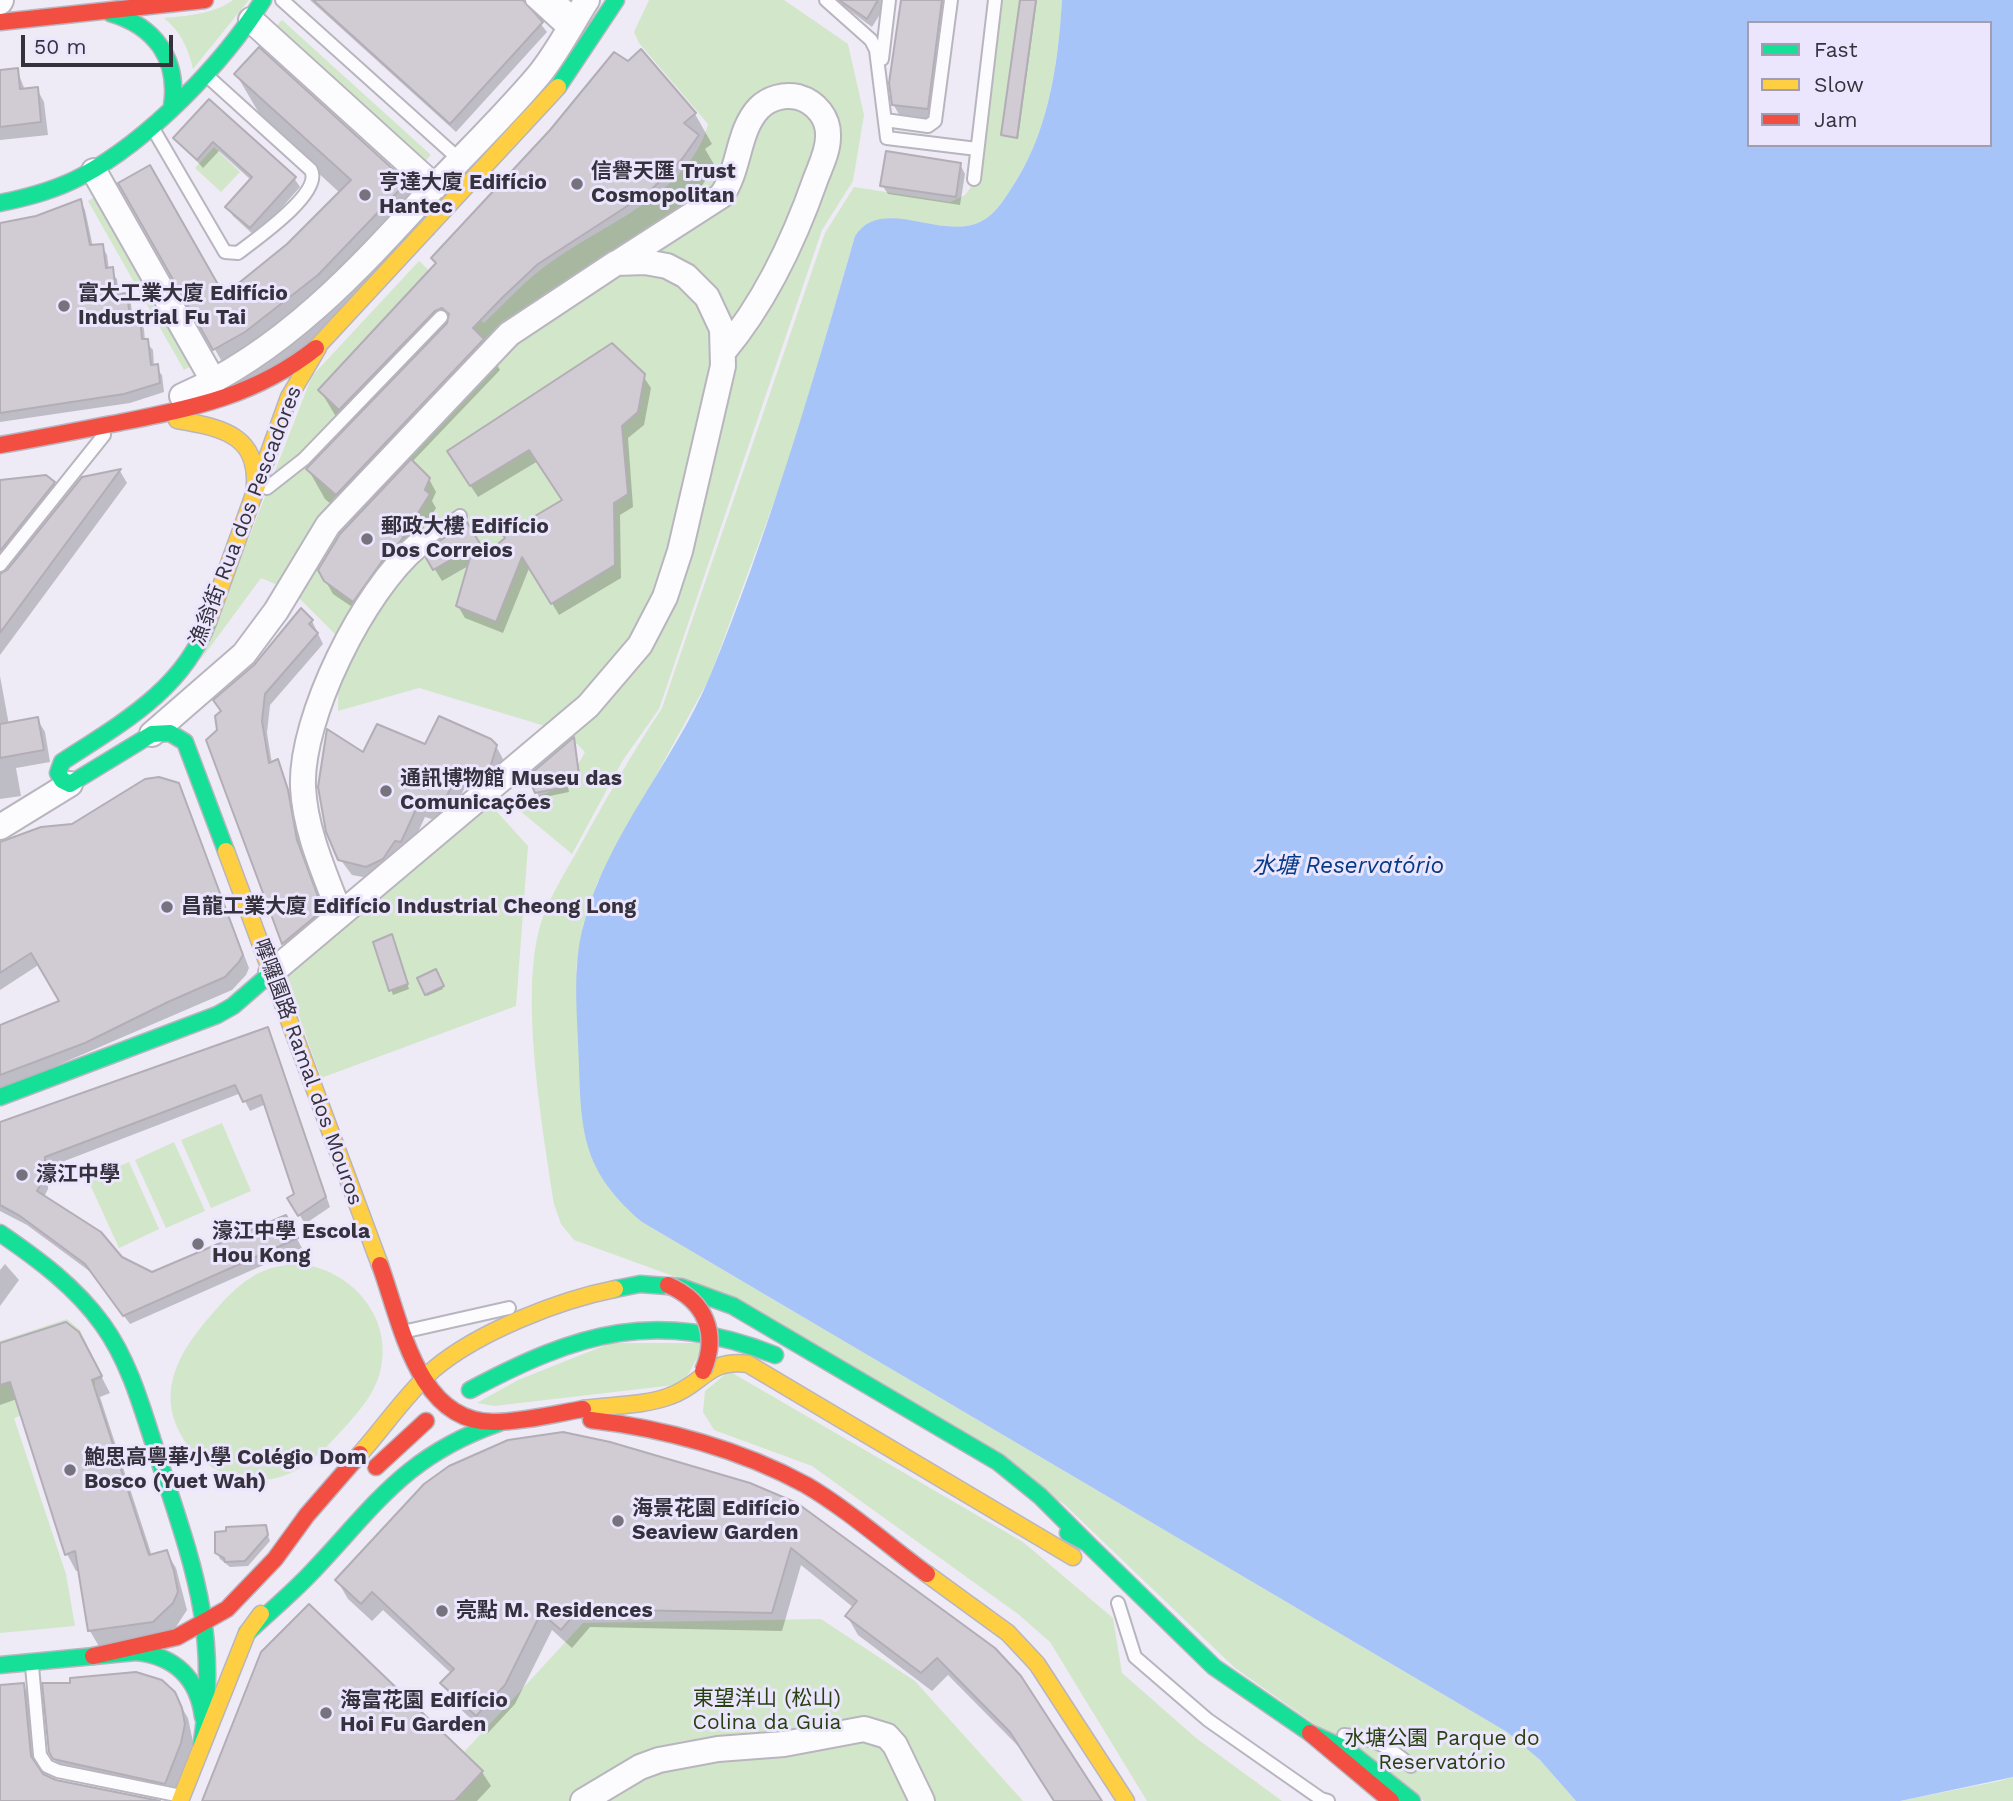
<!DOCTYPE html>
<meta charset="utf-8">
<style>
body{margin:0}
#map{position:relative;width:2013px;height:1801px;overflow:hidden;background:#eeebf7;font-family:"Work Sans",sans-serif}
canvas{display:block}
.legend{position:absolute;left:1747px;top:21px;width:245px;height:126px;box-sizing:border-box;background:#ebe5fd;border:2px solid #a29db0;margin:0;padding:9px 12px;list-style:none;font-size:21px;color:#35313d}
.legend li{display:flex;align-items:center;gap:14px;height:35px}
.legend b{width:35px;border:2px solid #a29db0}
.scale{position:absolute;left:21px;top:35px;width:152px;height:32px;box-sizing:border-box;border:4px solid #35313d;border-top:0;padding-left:9px;font-size:21px;line-height:24px;white-space:nowrap;color:#35313d;-webkit-text-stroke:5px #ebe5fd;paint-order:stroke}
</style>
<div id="map">
<canvas width="2013" height="1801"></canvas>
<ul class="legend">
<li><b style="height:9px;background:#16e098"></b>Fast</li>
<li><b style="height:9px;background:#ffcf43"></b>Slow</li>
<li><b style="height:9px;background:#f24e42"></b>Jam</li>
</ul>
<div class="scale">50 m</div>
</div>
<script>
const ctx = document.querySelector('canvas').getContext('2d');
ctx.lineJoin = 'round';
function fill(path, color) { ctx.fillStyle = color; ctx.fill(path, 'evenodd'); }
function trace(path, color, width, dash) { ctx.strokeStyle = color; ctx.lineWidth = width; ctx.lineCap = dash ? 'butt' : 'round'; ctx.setLineDash(dash || []); ctx.stroke(path); }
function write(font, color, halo, rows, align = 'center') {
  ctx.font = font + ' "Work Sans","Noto Sans SC",sans-serif'; ctx.lineWidth = 6; ctx.setLineDash([]); ctx.textBaseline = 'middle'; ctx.strokeStyle = halo; ctx.fillStyle = color; for (const [text, x, y, turn = 0] of rows) {
    ctx.save(); ctx.translate(x, y); ctx.rotate((+turn || 0) * Math.PI / 180); ctx.textAlign = isNaN(turn) ? turn : align; if (halo) ctx.strokeText(text, 0, 0); ctx.fillText(text, 0, 0); ctx.restore();
  }
}
const green = new Path2D(`
 M233,0H249L193,69C188,48 181,32 164,18C187,16 214,14 233,0Z
 M649,0H784L848,44L864,115L853,181L822,230L659,709L623,760L572,854L507,800C552,795 564,792 585,752L565,732L419,688L338,711L339,638L292,591L261,578L202,658L312,376L419,261L484,323C506,302 526,279 551,262C604,224 690,193 708,124L639,43L634,32Z
 M1002,0H1062C1058,67 1048,136 1009,192C1001,204 993,216 980,222C942,241 882,196 855,236L792,453L709,679L597,883L583,925L576,968L609,1188L642,1222L1507,1732L1540,1760L1576,1801H1424L1235,1668L1064,1504L706,1288L574,1240L561,1224L554,1204C543,1130 517,987 543,917C552,893 567,869 580,846C606,799 632,753 662,708L825,233L854,187L950,202L965,195L977,179Z
 M282,20L431,155L421,166L272,31Z
 M214,147L240,172L221,192L195,168Z
 M104,191L201,361L184,370L88,201Z
 M489,803L528,846L516,1006L321,1078L283,971Z
 M222,1123L251,1191L211,1208L181,1140Z
 M174,1142L205,1211L166,1228L135,1160Z
 M129,1162L159,1229L119,1248L88,1180Z
 M300,1264C351,1270 392,1316 381,1368C376,1392 361,1409 345,1427C317,1458 289,1487 242,1479C221,1475 202,1463 189,1447C152,1397 177,1354 212,1314C237,1285 259,1264 300,1264Z
 M67,1319L80,1330L103,1378L95,1380V1390L14,1418L66,1574L75,1626L0,1633V1341Z
 M611,1343H705L683,1384L494,1406L477,1403L518,1380Z
 M729,1371L1023,1542L1113,1618L1122,1673L1196,1738L1282,1801H1147L1050,1642L1018,1614L812,1466L714,1430L703,1412L705,1391Z
 M821,1619L915,1681L1023,1801H455L483,1771L464,1752L583,1623Z
 M2013,1777V1801H1900L2000,1781Z`);
const water = new Path2D(`
 M1062,0H2013V1777L1900,1801H1576L1540,1760L1507,1732L642,1222C585,1173 581,1137 579,1066C578,1019 571,968 584,923C608,833 675,761 710,676C769,533 812,385 855,236C882,195 941,241 980,222C993,216 1001,204 1009,192C1048,136 1058,67 1062,0ZM1749,23H1990V145H1749Z`);
const shadow = new Path2D(`
 M310,0H522L547,32L456,132Z
 M828,0H889L872,27L838,2Z
 M902,0H950L933,120L900,116L893,104Z
 M1022,0H1037L1018,139L1003,135Z
 M17,70L25,90L37,89L44,102L48,135L0,140V72Z
 M236,74L406,183L435,234L244,400L120,184L224,297L289,246L340,193L266,125Z
 M209,101L294,178L300,187L256,237L233,216L227,207L251,180L219,151L203,168L176,138Z
 M695,114L712,144L705,149L715,166L699,190L665,222L492,356L500,370L412,462L429,479L436,492L432,501L436,508L407,555L361,613L333,594L320,571L353,523L325,499L308,469L347,429L338,420L320,390L437,265L433,258ZM433,305L446,327L443,330L430,307Z
 M960,164L965,174L960,205L888,194L882,185Z
 M80,201L85,210L93,247L102,246L107,255L109,270L117,279L119,296L126,295L131,304L133,320L139,319L144,329L145,341L153,350L154,366L162,375L164,392L130,403L0,422V224L36,218Z
 M643,376L651,388L644,425L628,438L633,507L620,515L621,578L559,615L530,566L503,633L465,618L458,606L470,565L442,581L428,558L467,525L481,550H492L564,501L538,461L478,497L456,464Z
 M120,471L127,483L0,655V575L8,572L83,479Z
 M0,482L54,483L61,496L0,572Z
 M301,610L312,621L323,644L270,705L267,733L272,764L277,762L283,772L293,802L302,853L327,921L289,953L208,740L219,731L255,666Z
 M0,676L9,725L37,719L45,732L50,762L16,768L21,796L0,799Z
 M574,740L581,781L568,787L569,792L540,798L537,793Z
 M426,746H496L503,759L496,781L483,793L466,785L447,824L425,817L408,854L374,879L352,875L334,851L320,787L364,755Z
 M178,784L249,968L246,975L232,990L0,1090V1027L61,1002L40,964L0,990V845L72,826Z
 M394,940L409,989L393,995L376,943Z
 M436,972L443,989L427,996L419,979Z
 M267,1030L330,1207L305,1224L290,1199L296,1195L266,1104L250,1111L241,1093L49,1167L48,1189L44,1197L120,1258L152,1274L285,1217L302,1248L130,1324L92,1273L27,1225L0,1211V1124Z
 M5,1264L19,1280L0,1306V1270Z
 M0,1345L88,1351L110,1393L100,1397L152,1556L166,1552L176,1568L187,1610L174,1630L100,1648L90,1631L80,1570L76,1571L67,1554L17,1399L0,1405Z
 M749,1484L1100,1801H1055L1023,1751L948,1675L932,1691L858,1635L847,1616L854,1608L801,1565L782,1631L590,1627L572,1648L552,1630L515,1704L487,1734L453,1702L443,1683L452,1674L383,1610L372,1621L348,1599L337,1580Z
 M265,1527L270,1541L248,1566L230,1567L220,1559L217,1552Z
 M0,1684L23,1685L32,1700L42,1775L56,1781L153,1801H0Z
 M177,1700L188,1718L193,1742L175,1800L65,1776L50,1752Z
 M482,1772L491,1786L477,1801H204Z`);
const building = new Path2D(`
 M313,0H523L543,22L450,124Z
 M839,0H878L867,19Z
 M901,0H942L928,109L892,105L889,83Z
 M1020,0H1036L1017,138L1001,135Z
 M259,47L407,182L318,275L245,332L213,350L118,183L150,165L224,295L287,244L351,180L234,74Z
 M641,49L696,113L684,123L699,135L682,159L649,192L538,264L503,297L473,328L484,339L336,495L306,469L447,323L449,314L442,308L435,311L339,410L318,390L436,263L431,258L550,130L614,52L628,61Z
 M18,68L20,89L38,87L41,122L0,127V70Z
 M209,99L296,177L250,228L225,207L252,177L213,142L197,160L173,138Z
 M886,151L961,163L956,197L880,186Z
 M81,199L90,245L103,244L106,268L113,267L116,294L127,293L130,318L140,317L142,339H148L151,365L158,364L160,383L124,394L0,413V223L36,216Z
 M612,343L645,374L638,412L622,426L628,494L614,503L615,565L551,604L522,557L496,622L456,606L473,547L433,570L426,558L431,547L467,522L482,547L488,543L493,548L505,538L503,535L562,500L529,450L470,486L447,451Z
 M411,459L430,478L425,490L430,494L400,542L385,557L353,602L324,581L318,570L340,534Z
 M121,469L0,633V574L7,570L82,477Z
 M46,475L55,482L0,551V480Z
 M301,608L313,620L309,624L318,633L265,694L262,721L269,763L278,759L288,790L297,840L323,910L282,944L206,740L217,730L215,716L221,711L213,700L254,665Z
 M439,716L491,739L497,745L490,768L475,781L458,773L439,812L418,805L401,842L395,841L383,859L366,867L338,860L326,832L318,787L327,729L363,752L377,724L425,744Z
 M38,717L44,750L0,758V724Z
 M574,737L579,775L566,781V787L535,793L528,776Z
 M159,777L179,783L243,955L239,962L225,977L168,1002L85,1043L0,1075V1025L59,1001L31,953L0,973V842L41,827L72,824L145,779Z
 M392,934L408,984L389,991L373,942Z
 M436,969L444,986L425,995L417,978Z
 M268,1027L326,1197L298,1216L287,1198L294,1194L261,1095L243,1102L235,1085L45,1157L44,1179L37,1191L101,1232L122,1257L152,1272L286,1215L298,1238L123,1316L85,1264L20,1216L0,1205V1122Z
 M66,1322L79,1332L102,1376L92,1380L149,1555L167,1550L174,1571L178,1592L173,1603L153,1622L88,1631L75,1551L65,1555L10,1382L0,1385V1343Z
 M563,1432L610,1442L750,1483L797,1503L995,1648L1021,1676L1102,1801H1054L1010,1732L937,1658L921,1673L845,1616L857,1601L791,1548L772,1613L579,1609L561,1630L541,1613L505,1685L476,1716L440,1683L454,1669L372,1592L361,1604L335,1580L424,1484L449,1466L508,1440Z
 M266,1525L268,1535L245,1561L225,1562L224,1558L215,1553V1532L226,1531V1527Z
 M309,1604L483,1771L455,1801H202L261,1652Z
 M136,1672L162,1680L175,1692L182,1708L185,1724L181,1743L165,1784L53,1759L49,1752L42,1683H70V1678Z
 M24,1683L31,1756L43,1774L56,1780L160,1801H0V1685Z`);
const lane = new Path2D(`
 M282,0L460,160
 M532,0L567,32
 M826,0L871,40L876,50L887,138L977,149
 M882,59L889,0
 M885,120L928,126L935,121L951,0
 M152,127L225,252L238,253C256,239 323,193 311,170L205,74
 M974,179L995,0
 M267,488L304,459L441,317
 M417,546L460,516
 M0,565L104,435
 M407,1331L509,1308
 M1118,1603L1135,1657L1208,1720L1321,1799L1328,1801
 M32,1666L40,1755L47,1766L58,1771L181,1796
 M1344,1735C1372,1737 1390,1747 1411,1766`);
const street = new Path2D(`
 M550,0L574,21
 M0,2L1,0
 M251,20L435,187
 M94,171L214,382
 M620,261L721,196C740,171 737,131 759,108C769,98 784,94 798,97C816,102 829,118 828,137C828,151 821,165 816,178C795,238 765,302 724,351
 M182,396C284,352 359,269 433,188C468,151 505,115 538,76C557,53 571,25 587,0
 M152,734L244,654L276,611L328,525L509,334L616,263L645,262L667,266L686,276L707,297L722,329L723,366L680,551L665,597L640,645L588,706L271,973
 M0,827L70,784
 M340,914C325,874 305,831 303,787C300,718 364,590 417,546
 M583,1801L640,1767L659,1760L718,1749L784,1744L864,1729L887,1736L895,1745L922,1801`);
const fast = new Path2D(`
 M110,13C155,26 179,59 172,106
 M558,87L616,0
 M0,203C29,197 56,190 82,176C149,140 223,64 263,0
 M208,622C183,690 120,724 62,762L58,773L62,780L70,784L152,734L170,733L185,742L226,851
 M0,1097L217,1015L233,1006L271,973
 M0,1233C38,1259 76,1287 103,1325C131,1364 143,1412 158,1457C193,1565 220,1632 201,1748
 M615,1289L640,1284L681,1287L733,1306L998,1462L1040,1496L1087,1543
 M470,1390C579,1332 656,1308 775,1355
 M1068,1533L1087,1543L1214,1667L1310,1733L1346,1749L1412,1801
 M247,1633C268,1613 290,1595 310,1574C375,1506 404,1456 499,1423
 M0,1665L136,1652C175,1656 198,1678 203,1717`);
const slow = new Path2D(`
 M316,348L558,87
 M177,420C226,428 262,437 254,495
 M208,622L289,397L318,348
 M226,851L380,1265
 M583,1409C610,1405 644,1406 670,1396C704,1384 706,1359 748,1364L1073,1557
 M360,1454C384,1427 407,1393 434,1369C478,1332 559,1300 615,1289
 M927,1574L1008,1633L1037,1664L1126,1801
 M180,1801L247,1633L261,1614`);
const jam = new Path2D(`
 M0,22L205,0
 M0,445C41,438 81,430 122,422C194,408 257,395 316,348
 M380,1265C401,1322 417,1422 493,1422C522,1422 554,1414 583,1409
 M591,1420C663,1428 742,1450 806,1485C847,1509 889,1546 927,1574
 M376,1467L426,1421
 M93,1656L177,1637L227,1609L275,1559L307,1515L360,1454
 M1310,1733L1391,1801`);
const jamBridge = new Path2D(`
 M668,1285C705,1301 719,1333 703,1371`);
const markers = [
 [577,184,7,"#76727e"],
 [365,195,7,"#76727e"],
 [64,306,7,"#76727e"],
 [367,539,7,"#76727e"],
 [386,791,7,"#76727e"],
 [167,907,7,"#76727e"],
 [22,1175,7,"#76727e"],
 [198,1244,7,"#76727e"],
 [70,1470,7,"#76727e"],
 [618,1521,7,"#76727e"],
 [442,1611,7,"#76727e"],
 [326,1713,7,"#76727e"]
];
const poiNames = [
 ["信譽天匯 Trust",591,172],
 ["Cosmopolitan",591,196],
 ["亨達大廈 Edifício",379,183],
 ["Hantec",379,207],
 ["富大工業大廈 Edifício",78,294],
 ["Industrial Fu Tai",78,318],
 ["郵政大樓 Edifício",381,527],
 ["Dos Correios",381,551],
 ["通訊博物館 Museu das",400,779],
 ["Comunicações",400,803],
 ["昌龍工業大廈 Edifício Industrial Cheong Long",181,907],
 ["濠江中學",36,1175],
 ["濠江中學 Escola",212,1232],
 ["Hou Kong",212,1256],
 ["鮑思高粵華小學 Colégio Dom",84,1458],
 ["Bosco (Yuet Wah)",84,1482],
 ["海景花園 Edifício",632,1509],
 ["Seaview Garden",632,1533],
 ["亮點 M. Residences",456,1611],
 ["海富花園 Edifício",340,1701],
 ["Hoi Fu Garden",340,1725]
];
const streetNames = [
 ["漁翁街 Rua dos Pescadores",246,516,-69],
 ["嚤囉園路 Ramal dos Mouros",308,1072,70]
];
const parkNames = [
 ["東望洋山 (松山)",767,1699],
 ["Colina da Guia",767,1723],
 ["水塘公園 Parque do",1442,1739],
 ["Reservatório",1442,1763]
];
const waterNames = [
 ["水塘 Reservatório",1348,866]
];
fill(green, '#d2e6c9');
fill(water, '#a7c4f8');
fill(shadow, '#0003');
fill(building, '#d1cbd4');
trace(building, '#b3adb6', 2);
trace(lane, '#b8b5bf', 16);
trace(street, '#b8b5bf', 28);
trace(fast, '#b8b5bf', 19);
trace(slow, '#b8b5bf', 19);
trace(jam, '#b8b5bf', 19);
trace(lane, '#fcfcfe', 12);
trace(street, '#fcfcfe', 24);
trace(fast, '#16e098', 16);
trace(slow, '#ffcf43', 16);
trace(jam, '#f24e42', 16);
trace(jamBridge, '#b8b5bf', 19, []);
trace(jamBridge, '#f24e42', 16);
for (const [x, y, r, color] of markers) { const dot = new Path2D(); dot.arc(x, y, r, 0, 2 * Math.PI); ctx.fillStyle = color; ctx.fill(dot); trace(dot, '#ebe5fd', 2.5); }
write('bold 21px', '#35313d', '#ebe5fd', poiNames, 'left');
write('21px', '#35313d', '#ebe5fd', streetNames);
write('21px', '#26410e', '#ebe5fd', parkNames);
write('italic 23px', '#053a86', '#ebe5fd', waterNames);
</script>
